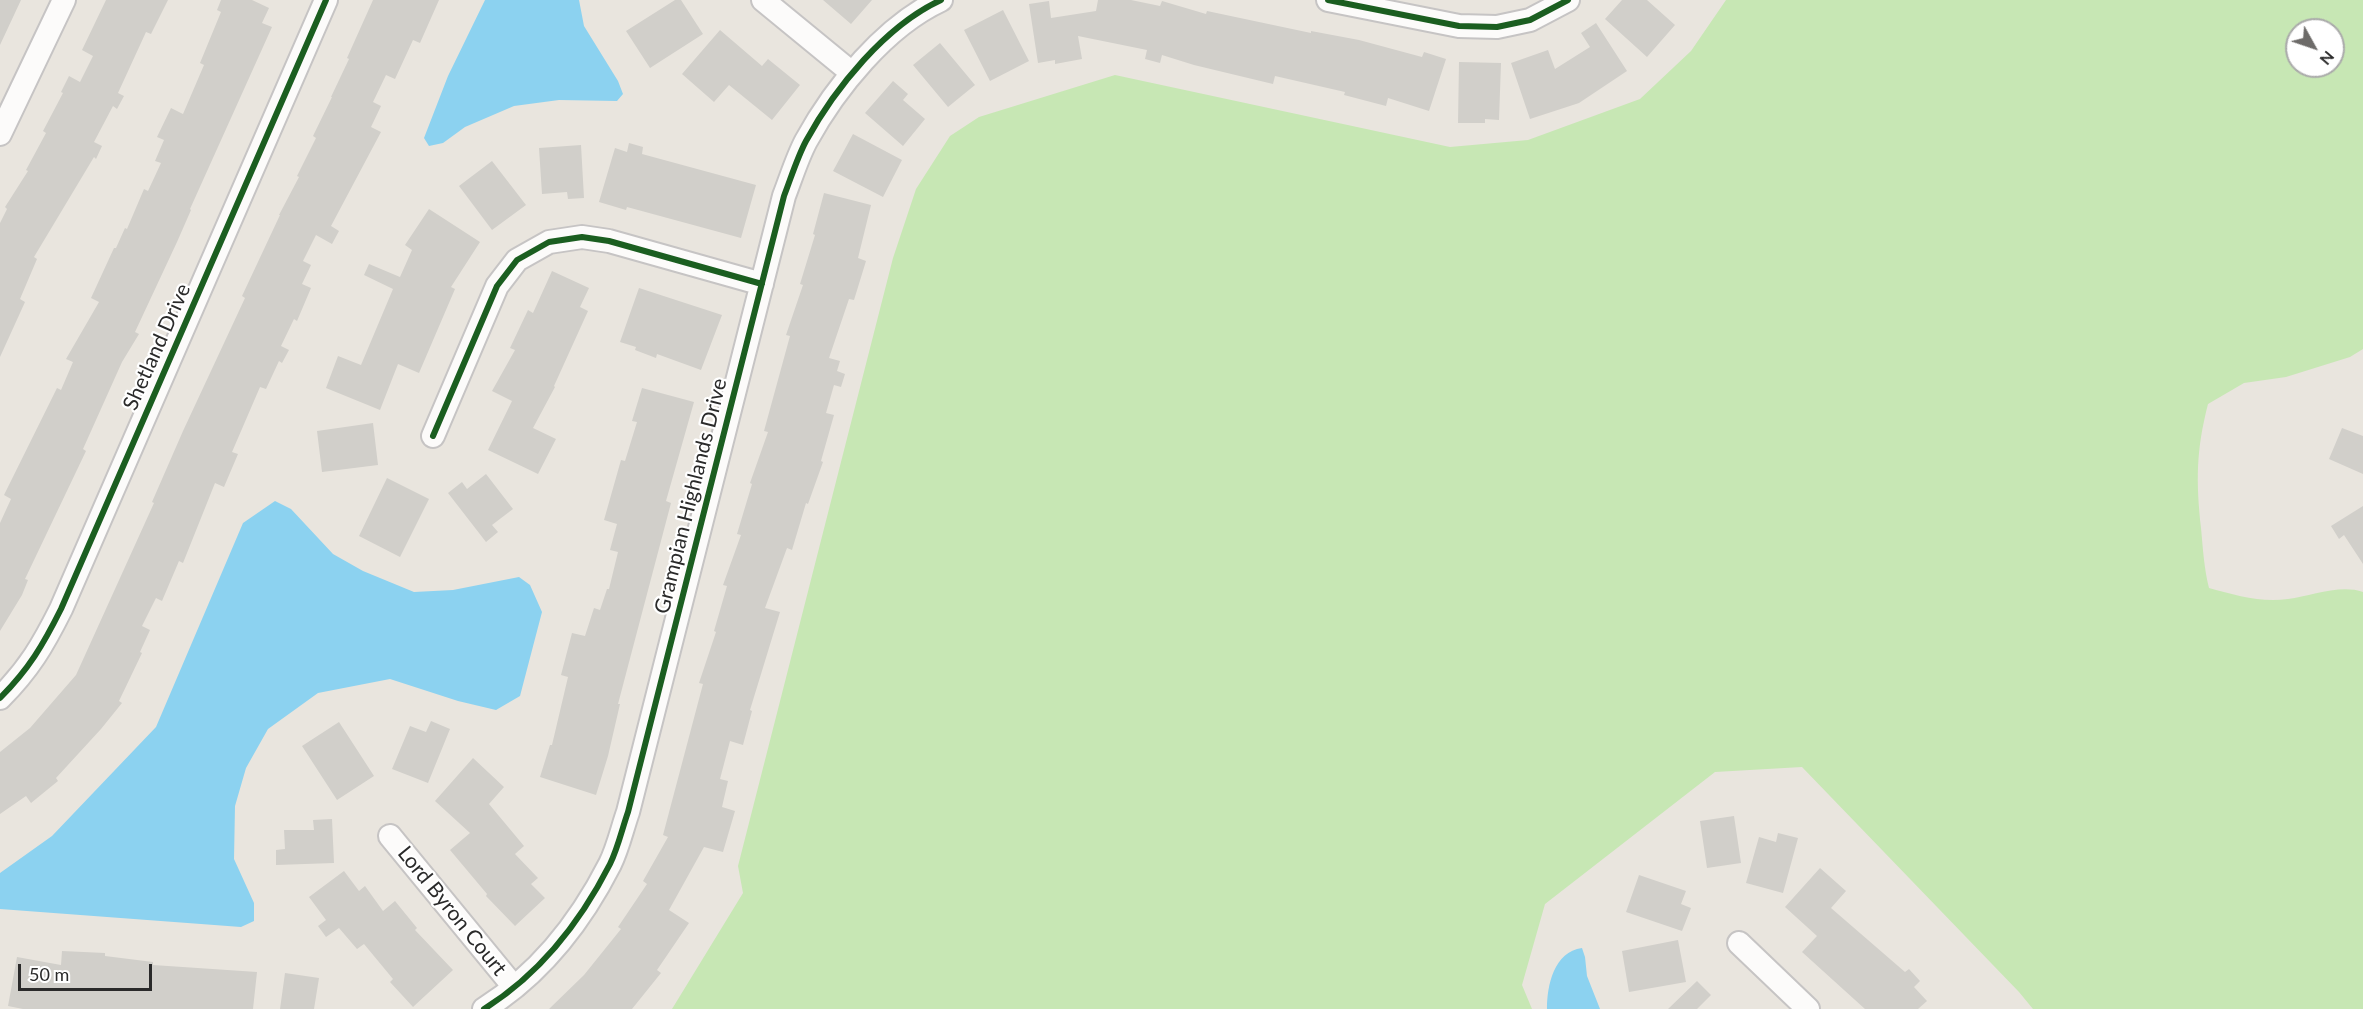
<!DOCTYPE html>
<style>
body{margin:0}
#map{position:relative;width:2363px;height:1009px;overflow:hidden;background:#e9e5de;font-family:Lato,sans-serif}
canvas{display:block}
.north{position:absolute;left:2285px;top:18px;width:60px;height:60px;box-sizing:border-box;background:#fff;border:2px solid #aaa;border-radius:50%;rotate:130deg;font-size:16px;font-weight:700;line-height:24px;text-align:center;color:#2a2a2a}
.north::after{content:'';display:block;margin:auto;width:21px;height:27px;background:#6d6b69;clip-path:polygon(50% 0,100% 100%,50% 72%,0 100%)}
.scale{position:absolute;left:18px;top:964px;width:134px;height:27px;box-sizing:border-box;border:3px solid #2a2a2a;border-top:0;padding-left:8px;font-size:18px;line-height:21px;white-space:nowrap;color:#2a2a2a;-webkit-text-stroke:4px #fff;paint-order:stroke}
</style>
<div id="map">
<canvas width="2363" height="1009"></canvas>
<div class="north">N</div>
<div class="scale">50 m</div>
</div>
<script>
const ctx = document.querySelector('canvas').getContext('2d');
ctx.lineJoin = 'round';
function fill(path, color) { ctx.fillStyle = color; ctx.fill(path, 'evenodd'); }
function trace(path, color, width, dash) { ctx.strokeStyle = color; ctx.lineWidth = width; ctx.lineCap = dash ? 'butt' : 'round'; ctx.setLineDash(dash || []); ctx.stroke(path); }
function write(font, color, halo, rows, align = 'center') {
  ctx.font = font + ' Lato,sans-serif'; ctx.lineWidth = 4.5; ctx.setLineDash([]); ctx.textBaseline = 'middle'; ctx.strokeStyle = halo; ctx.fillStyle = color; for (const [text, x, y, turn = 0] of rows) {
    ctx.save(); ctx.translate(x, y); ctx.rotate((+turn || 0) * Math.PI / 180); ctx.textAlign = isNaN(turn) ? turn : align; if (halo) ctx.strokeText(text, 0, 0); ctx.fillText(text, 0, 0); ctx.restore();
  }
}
const green = new Path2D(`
 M1726,0H2363V349L2350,357L2286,377L2244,383L2208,404C2196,451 2196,481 2201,528C2203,549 2204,568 2209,588C2235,595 2261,603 2288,599C2311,596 2340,584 2363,592V1009H2033L2019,992L1802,767L1715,772L1545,904L1522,985L1532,1009H672L743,893L738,866L893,258L916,189L950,136L979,117L1115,75L1450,147L1528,140L1640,99L1691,51ZM2297,30H2333V66H2297Z`);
const water = new Path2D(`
 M485,0H579L584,26L618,81L623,94L617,101L559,100L514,106L465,127L443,143L429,146L424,138L448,76Z
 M275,501L291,509L333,554L363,571L414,592L453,590L519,577L530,585L542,612L520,696L496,710L458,701L390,679L318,693L268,729L246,768L235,806L234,859L254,903V921L241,927L0,909V873L52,836L156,727L243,523Z
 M1582,948L1585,957L1587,976L1600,1009H1547C1547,985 1554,952 1582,948Z`);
const building = new Path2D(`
 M0,0H21L0,45Z
 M106,0H168L151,34L146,32L118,93L124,96L117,109L113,106L94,142L102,146L96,159L94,157L34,257L37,259L20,299L25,302L0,357V223L7,209L5,207L28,171L26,170L46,133L43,131L63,93L61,92L69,76L80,82L93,56L82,50Z
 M221,0H252L269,8L262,23L272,27L190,209L191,210L177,242L135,332L139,334L122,362L83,449L86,451L25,579L28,580L22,595L0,631V523L11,499L4,495L57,388L61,390L73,362L66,359L99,302L91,298L114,248H116L125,228L127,229L144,189L148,191L161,163L155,161L164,140L157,137L171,108L183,114L204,65L200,63L221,12L217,10Z
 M373,0H439L420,43L413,40L395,79L386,75L373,102L381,106L371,127L381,132L331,226L339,231L332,244L316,235L303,261L311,265L302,284L311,288L297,321L294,319L281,346L289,350L282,363L279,361L266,389L260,387L232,452L238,454L224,487L215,483L183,563L179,561L162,601L156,598L142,626L150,630L140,652L142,653L119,701L122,703L101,729L56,778L58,781L31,803L26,796L0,814V752L30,728L76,675L154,503L152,502L183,431L245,298L242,296L280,215H279L299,177L297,176L316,138L313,136L332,97H331L349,59L347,58Z
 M675,0H681L703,34L650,68L626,31Z
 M823,0H872L851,24Z
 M1098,0H1131L1160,6L1162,1L1206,14L1207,11L1311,33V31L1359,40L1422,57L1424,52L1446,59L1429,111L1388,98L1386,106L1344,95L1345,92L1275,76L1273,84L1194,65L1162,55L1160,63L1145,59L1147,50L1078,36L1082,59L1055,64V60L1038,63L1029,4L1049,1L1051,18L1096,11Z
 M1622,0H1647L1675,25L1647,57L1605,19Z
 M1003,10L1029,61L990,81L964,30Z
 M1596,23L1627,71L1579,103L1530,119L1511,63L1548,50L1555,69L1590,47L1581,33Z
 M720,30L762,66L768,59L800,85L772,120L729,85L714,102L682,74Z
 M940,43L975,85L948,107L913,65Z
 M1459,62L1501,63L1499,120L1485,119V123H1458Z
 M893,81L908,94L903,100L925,119L903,146L865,113Z
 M853,134L902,160L883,197L833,171Z
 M629,143L643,147L642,154L756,185L741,238L627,207L626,210L599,202L615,148L627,152Z
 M581,145L584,198L568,199L567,192L542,194L539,148Z
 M492,161L526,205L492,230L459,186Z
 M824,193L871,205L858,258L866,261L854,300L849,299L829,358L840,361L837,371L845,374L841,387L834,385L826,413L834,415L821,461L823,462L808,504L806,503L792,550L787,548L765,608L780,612L750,710L752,711L743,745L730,741L720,779L728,781L722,807L735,811L723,852L704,847L669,910L689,923L657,970L661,973L632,1009H549L584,975L621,929L618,927L647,884L643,881L668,837L663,835L703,684L699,683L716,632L714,631L727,586L723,585L741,535L737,534L752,484L750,483L768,432L764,431L790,336L786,335L803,285L800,284L815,235L813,234Z
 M429,209L480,242L451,287L455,289L419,373L398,364L380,410L326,388L338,356L361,365L393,289L364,275L369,264L400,277L412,250L405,245Z
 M552,271L589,288L580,307L588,311L554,386L555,387L533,428L556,439L538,474L488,450L512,401L492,391L515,350L510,348L528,310L533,313Z
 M639,288L722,315L701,370L657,354L656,358L635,350L636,347L620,342Z
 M642,388L694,402L666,501L671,503L618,704H620L608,756L596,795L540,777L550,745H552L568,677L561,675L572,633L585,636L594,608L600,610L607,589H609L618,552L610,550L617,524L604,520L621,460L625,461L637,422L632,421Z
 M373,423L378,465L322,472L317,431Z
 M2342,428L2363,436V474L2329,459Z
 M486,474L513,509L492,525L498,532L486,542L448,493L462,482L467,489Z
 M387,478L429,499L400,557L359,536Z
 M2363,506V564L2344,535L2339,539L2331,526Z
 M431,721L450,729L428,783L392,769L410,726L426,732Z
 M339,722L374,776L337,800L302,746Z
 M473,758L504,787L489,804L524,846L515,854L538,878L531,884L545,898L515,926L486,896L487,894L450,850L470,833L435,801Z
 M1734,816L1741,863L1707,868L1700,821Z
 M332,819L334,863L276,865V850L285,849L284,830H314L313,820Z
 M1778,833L1798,838L1783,893L1746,883L1759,837L1776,842Z
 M1820,868L1846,891L1831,908L1905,972L1909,969L1920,981L1914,987L1927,1001L1918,1009H1865L1802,952L1817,936L1785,907Z
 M344,871L359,891L365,886L383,911L395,901L417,928L415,930L453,970L413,1007L390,982L393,979L364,944L357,949L339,928L326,937L318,926L326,920L309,897Z
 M1639,875L1686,891L1681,904L1691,908L1682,931L1626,912Z
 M1678,940L1686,982L1629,992L1622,951Z
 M62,951L105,953V956L153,962V965L257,972L253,1009H23L8,1006L17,957L61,965Z
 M285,973L319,978L314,1009H280Z
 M1697,981L1711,995L1697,1009H1668Z`);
const minor = new Path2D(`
 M763,0L852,73
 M1328,0L1459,26L1497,27L1530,20L1568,0
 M0,134L64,0
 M433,436L497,286L517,260L549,242L582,237L609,241L762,284
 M0,698C29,669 43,645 61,609L326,0
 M390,836L514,987
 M1739,943L1808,1009
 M484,1009C540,974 580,923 610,864C618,848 622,829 628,812L784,196C791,178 797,158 806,141C835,88 885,26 941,0`);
const cycleway = new Path2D(`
 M1328,0L1459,26L1497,27L1530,20L1568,0
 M433,436L497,286L517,260L549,242L582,237L609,241L762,284
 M0,698C29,669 43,645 61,609L326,0
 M484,1009C540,974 580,923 610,864C618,848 622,829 628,812L784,196C791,178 797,158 806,141C835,88 885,26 941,0`);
const streetNames = [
 ["Shetland Drive",157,347,-66],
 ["Grampian Highlands Drive",691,496,-76],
 ["Lord Byron Court",452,911,51]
];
fill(green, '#c7e7b4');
fill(water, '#8cd2f0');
fill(building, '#d1cfca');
trace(minor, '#c6c4c4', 26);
trace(minor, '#fcfbfa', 22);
trace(cycleway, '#1b5e20', 6);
write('21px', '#2a2a2a', '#fff', streetNames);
</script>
